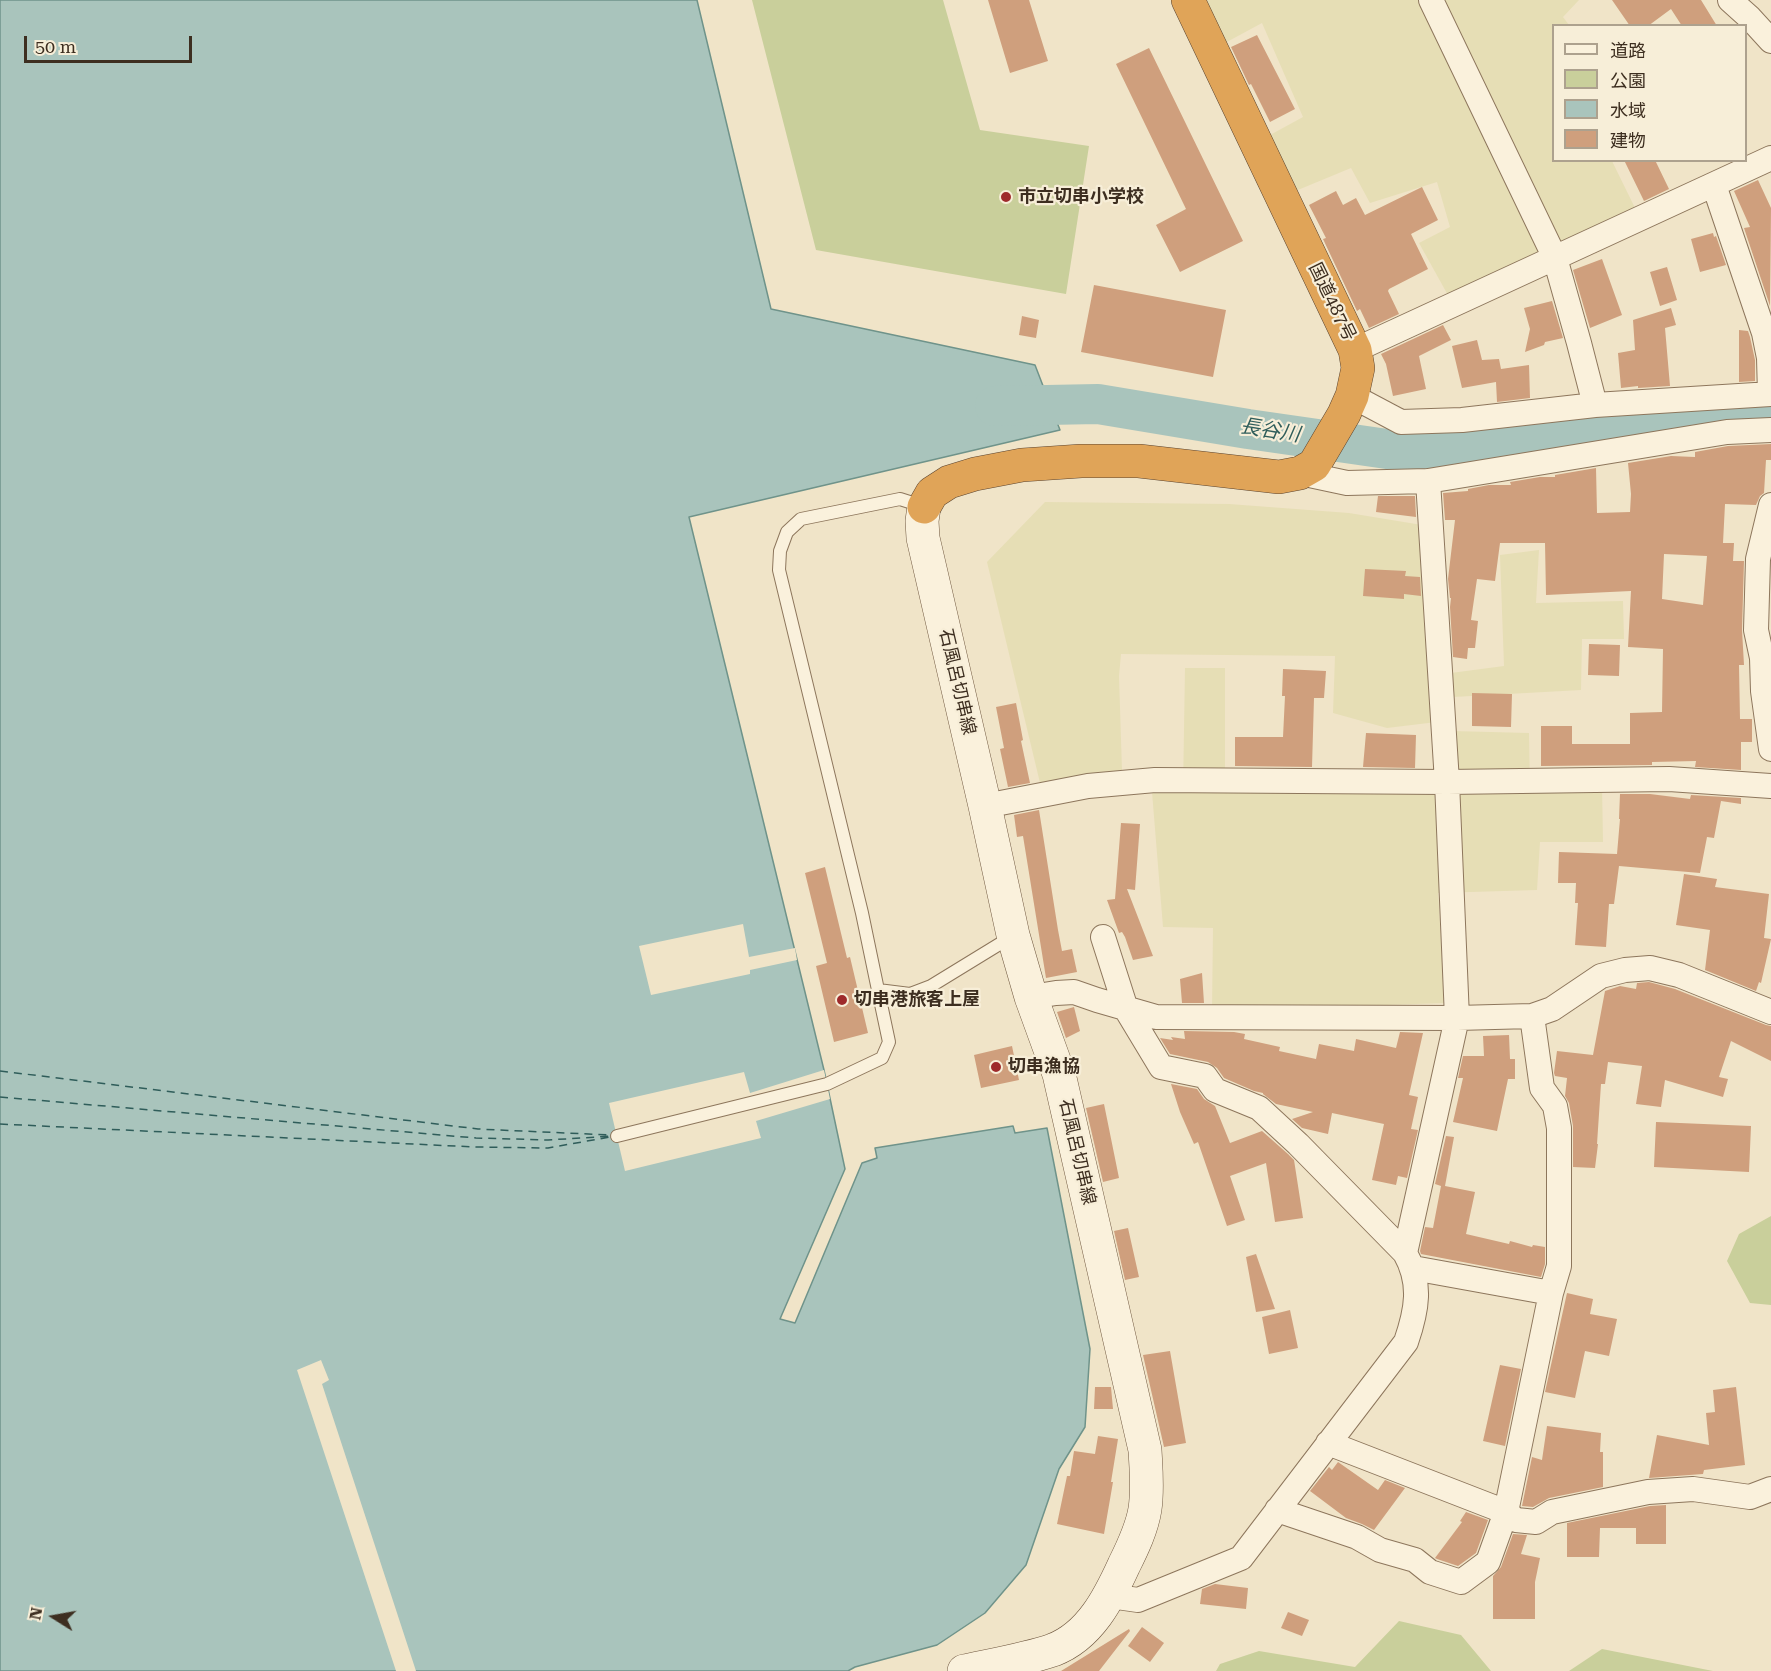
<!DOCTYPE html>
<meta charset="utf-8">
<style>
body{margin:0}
#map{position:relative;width:1771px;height:1671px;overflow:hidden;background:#f0e4c8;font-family:"Roboto Serif","Noto Sans JP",serif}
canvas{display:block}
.legend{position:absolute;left:1552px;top:24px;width:195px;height:138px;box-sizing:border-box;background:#f7eed8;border:2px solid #ada18e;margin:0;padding:8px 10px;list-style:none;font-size:18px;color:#3d2e20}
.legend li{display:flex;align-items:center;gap:12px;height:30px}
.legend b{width:30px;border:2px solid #ada18e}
.north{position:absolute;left:24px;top:1587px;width:60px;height:60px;-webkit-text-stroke:4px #f7eed8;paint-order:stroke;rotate:281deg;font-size:16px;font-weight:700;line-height:24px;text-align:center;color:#3d2e20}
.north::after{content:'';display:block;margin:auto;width:21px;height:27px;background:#3d2e20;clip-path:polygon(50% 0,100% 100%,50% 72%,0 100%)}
.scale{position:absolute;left:24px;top:36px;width:168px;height:27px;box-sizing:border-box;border:3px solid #3d2e20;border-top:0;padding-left:8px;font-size:18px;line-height:21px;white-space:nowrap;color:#3d2e20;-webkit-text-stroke:4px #f7eed8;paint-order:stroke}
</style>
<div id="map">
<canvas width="1771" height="1671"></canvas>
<ul class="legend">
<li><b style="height:8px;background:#faf1dc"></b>道路</li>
<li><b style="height:16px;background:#c9cf9b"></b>公園</li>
<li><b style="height:16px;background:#a9c4bc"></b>水域</li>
<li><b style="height:16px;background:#cf9f7d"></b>建物</li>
</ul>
<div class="north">N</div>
<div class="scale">50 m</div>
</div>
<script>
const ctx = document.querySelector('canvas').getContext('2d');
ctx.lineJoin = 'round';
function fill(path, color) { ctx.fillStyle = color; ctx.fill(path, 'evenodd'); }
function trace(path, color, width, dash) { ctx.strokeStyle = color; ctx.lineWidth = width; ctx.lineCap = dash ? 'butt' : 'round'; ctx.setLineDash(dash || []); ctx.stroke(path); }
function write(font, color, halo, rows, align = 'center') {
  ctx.font = font + ' "Roboto Serif","Noto Sans JP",serif'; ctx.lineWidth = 4.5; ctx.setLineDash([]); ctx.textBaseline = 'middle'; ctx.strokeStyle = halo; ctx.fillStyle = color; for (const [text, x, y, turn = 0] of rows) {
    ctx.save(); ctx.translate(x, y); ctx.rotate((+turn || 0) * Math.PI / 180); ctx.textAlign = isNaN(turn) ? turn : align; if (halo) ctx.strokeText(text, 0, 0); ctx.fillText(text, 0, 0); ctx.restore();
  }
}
const farmland = new Path2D(`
 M1207,0H1579L1563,17L1569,25L1554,26V160L1612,161L1635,208L1449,297L1419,243L1450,227L1437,182L1370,203L1351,168L1293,192L1270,135L1303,117L1262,23L1225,43Z
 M1045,502L1229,504L1349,513L1422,525L1428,676L1504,666L1500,555L1539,550L1536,603L1623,601L1624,639H1582L1581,690L1453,697V720L1387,728L1333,713L1335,656L1121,654L1119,676L1122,771L1041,787L987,562Z
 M1185,668H1225V786L1455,792L1452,731L1529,733L1530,792L1602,785L1603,842H1540L1537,890L1438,893L1445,1003L1212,1011L1213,928L1163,927L1152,792L1183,791Z`);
const green = new Path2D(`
 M752,0H943L980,130L1089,146L1066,294L816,250Z
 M1771,1216V1305L1750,1303L1727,1261L1739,1234Z
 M1399,1621L1461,1635L1491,1671H1216L1220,1664L1259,1651L1355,1667Z
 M1602,1649L1713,1671H1569Z`);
const water = new Path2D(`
 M0,0H697L771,309L1035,365L1060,430L689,517L824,1070L845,1169L780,1319L795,1323L862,1163L877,1158L875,1148L1013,1126L1015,1133L1047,1128L1090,1349L1085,1427L1059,1469L1026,1565L985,1613L937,1645L855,1667L848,1671H0Z`);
const pier = new Path2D(`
 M743,924L749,957L795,948L797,960L750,970V974L651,995L639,946Z
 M824,1070L830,1099L756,1121L761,1138L625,1171L609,1103L744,1072L750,1093Z
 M321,1360L329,1380L322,1384L416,1671H396L297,1370Z`);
const river = new Path2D(`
 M995,406L1098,404L1248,429L1387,449L1458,451L1763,410L1771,411`);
const ferry = new Path2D(`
 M0,1071L478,1129L610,1135
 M0,1097L476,1138L548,1140L613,1136
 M0,1124L475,1147L548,1148L610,1137`);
const building = new Path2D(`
 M988,0H1029L1048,61L1010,73Z
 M1612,0H1701L1717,26H1682L1671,9L1648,26H1630Z
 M1257,35L1295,109L1270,122L1251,84L1249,85L1231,47Z
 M1149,48L1243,241L1180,272L1156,225L1186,209L1116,64Z
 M1624,160H1655L1669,189L1644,201Z
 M1758,180L1771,208L1770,306L1744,228L1750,227L1734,191Z
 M1422,187L1438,220L1411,234L1428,269L1389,289L1388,291L1399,314L1369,328L1360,309L1357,311L1323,239L1326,238L1309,205L1336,191L1343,205L1356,198L1365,215Z
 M1713,233L1714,237L1716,236L1726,265L1700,272L1691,239Z
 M1602,259L1622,315L1590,328L1573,270Z
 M1667,267L1677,300L1660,306L1650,272Z
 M1094,285L1226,310L1213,377L1081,352Z
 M1552,301L1563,338L1545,342L1544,345L1525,352L1530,329L1524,308Z
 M1671,308L1676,325L1665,328L1670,386L1638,388V386L1621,388L1618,353L1635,350L1633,320Z
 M1022,316L1039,320L1036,338L1019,335Z
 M1443,325L1451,340L1419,356L1426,389L1393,396L1386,364L1381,354Z
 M1739,330L1748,331L1750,337L1755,360V381L1739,382Z
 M1477,340L1482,360L1499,359L1501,369L1529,365L1530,398L1497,402L1496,382L1462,388L1452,346Z
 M1771,444V460H1766L1764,493L1760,496L1756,505L1725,504L1723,543H1734L1733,561H1744L1742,630L1744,665H1739L1740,719H1752V742H1741V770L1695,767L1696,761L1652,762V765L1541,766V726H1572V744H1630V713L1662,712L1663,649L1628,647L1631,591L1546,595L1545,543H1500L1495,581L1477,579L1471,620L1478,621L1475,648H1468L1467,659L1453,657L1450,607L1451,598H1450L1448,579L1455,520H1445L1443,493L1468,491V489L1489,485H1511L1510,482L1540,477H1555V475L1596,468L1597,513L1630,512L1631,494L1628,463L1671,456L1695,457V452L1728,446ZM1664,554L1707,556L1703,605L1662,599Z
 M1378,496H1415L1416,517L1376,512Z
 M1365,569L1406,571L1405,576L1420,577L1421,596L1404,594V599L1363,596Z
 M1589,644L1620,645L1619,676L1588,675Z
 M1283,669L1326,671L1324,698H1314L1312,767L1235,766V737H1283L1285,696H1282Z
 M1472,693L1512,694L1511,727L1472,726Z
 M1016,703L1023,740L1021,741L1030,783L1008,787L1000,749L1004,748L996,707Z
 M1366,733L1416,735L1415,768L1363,767Z
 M1620,794H1650L1690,799L1691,795L1741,798V804L1721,801L1714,838L1707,837L1700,873L1619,866L1614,904H1609L1606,947L1575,945L1578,903H1575L1576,883H1558L1559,852L1617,854L1620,819H1619Z
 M1039,810L1058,930L1062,951L1072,949L1077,972L1046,978L1023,836L1017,837L1014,815Z
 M1121,823L1140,824L1135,890L1127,889L1153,956L1133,960L1125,937L1122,932L1119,933L1107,900L1115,899Z
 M825,867L847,958L850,957L868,1033L834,1042L816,966L827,963L805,873Z
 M1684,874L1717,879L1715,887L1769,894L1764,938L1771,939L1761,983L1759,982L1756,991L1705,970L1710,930L1676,925Z
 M1202,973L1204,1003H1182L1180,979Z
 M1649,982L1675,989L1766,1025L1771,1026V1061L1731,1041L1719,1077L1728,1079L1723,1097L1665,1080L1661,1107L1636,1104L1642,1066L1608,1062L1605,1084H1601L1597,1144H1598L1595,1168L1573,1167V1126L1569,1103L1565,1096L1567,1078L1555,1076L1554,1073L1557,1051L1593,1055L1605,991L1620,986L1636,989L1637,983Z
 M1074,1007L1080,1031L1066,1038L1057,1012Z
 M1184,1031L1234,1032L1245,1034L1244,1039L1280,1047L1279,1051L1316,1059L1319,1044L1354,1051L1356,1039L1396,1048L1400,1032L1423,1033L1409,1095L1418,1097L1411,1129L1418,1130L1407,1178L1398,1176L1396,1185L1372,1180L1384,1124L1332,1113L1328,1134L1302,1128L1292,1119L1313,1112L1276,1104L1263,1094V1093L1254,1091L1224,1078L1217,1068L1208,1062L1170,1054L1160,1038L1173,1040L1171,1037L1185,1039Z
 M1509,1035L1510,1059H1515V1079H1508L1497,1131L1453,1122L1463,1078H1458L1463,1056H1484L1483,1036Z
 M1012,1046L1019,1080L981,1088L974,1055Z
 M1171,1084L1197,1089L1204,1099L1215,1106L1230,1143L1262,1131L1288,1154L1294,1160L1303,1218L1275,1222L1266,1163L1230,1176L1245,1220L1227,1226L1198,1142L1194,1144L1180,1112Z
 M1104,1104L1119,1178L1103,1182L1086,1108Z
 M1656,1122L1751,1126L1749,1172L1654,1167Z
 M1446,1136L1454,1137L1445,1186L1475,1192L1466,1234L1509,1244L1510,1241L1532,1247L1533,1245L1545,1247V1264L1541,1277L1421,1254L1420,1251L1425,1227L1433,1228L1441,1186L1435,1184Z
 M1128,1228L1139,1277L1125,1280L1114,1231Z
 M1256,1254L1275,1309L1256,1312L1246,1257Z
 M1567,1293L1593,1299L1590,1314L1617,1319L1609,1356L1585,1351L1575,1398L1545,1392Z
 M1290,1310L1298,1348L1269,1354L1262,1317Z
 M1170,1351L1186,1443L1164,1447L1143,1355Z
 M1500,1365L1521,1369L1505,1446L1483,1441Z
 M1095,1387H1111L1113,1409H1094Z
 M1736,1387L1745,1465L1704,1470L1703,1474L1649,1478L1657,1435L1709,1445L1706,1413L1715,1412L1713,1390Z
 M1547,1426L1601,1433L1600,1452H1603V1487L1549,1498L1533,1507L1522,1506L1532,1457L1542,1460Z
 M1098,1436L1118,1439L1111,1482H1113L1104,1534L1057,1524L1067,1476H1070L1074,1451L1095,1454Z
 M1338,1462L1378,1490L1385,1480L1405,1488L1374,1530L1362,1524L1346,1518L1310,1491L1329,1467L1332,1470Z
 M1666,1505V1544H1636V1528H1600L1599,1557H1567V1523L1650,1506Z
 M1466,1512L1488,1520L1476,1553L1458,1566L1437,1559L1435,1558L1462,1522L1460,1521Z
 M1513,1534L1527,1535L1521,1554L1540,1558L1535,1582V1619H1493V1576L1501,1567Z
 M1215,1584L1248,1588L1246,1609L1200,1604L1202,1589Z
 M1288,1612L1309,1620L1302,1636L1281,1628Z
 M1142,1627L1164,1643L1150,1662L1128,1646Z
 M1129,1629L1130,1631L1099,1671H1061Z`);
const lane = new Path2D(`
 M878,990L910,994L931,986L1011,937
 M617,1136L827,1084L882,1058L889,1042L878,990L862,913L779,570L780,551L787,532L801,519L900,499L922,506`);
const street = new Path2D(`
 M1431,0L1555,258L1579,343L1595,405
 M1730,0L1750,18L1771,41
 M1714,185L1764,333L1769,358L1770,394
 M1355,350L1771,158
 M1352,396L1401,422L1462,420L1595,405L1771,394
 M1300,473L1347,483L1428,481L1727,432L1771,430
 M1771,505L1758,559L1756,630L1762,658L1763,691L1771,749
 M985,806L1088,786L1155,780L1447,782L1669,779L1771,786
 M1103,937L1126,1009L1161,1067L1205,1076L1215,1090L1259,1108L1298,1144L1405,1253C1422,1283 1417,1310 1406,1342L1241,1558L1138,1600L1110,1596
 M1031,997L1056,993L1074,992L1097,1000L1156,1017L1457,1018L1532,1016L1552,1009L1601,976L1625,970L1650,968L1679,975L1771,1012
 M1405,1253L1457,1018L1447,782L1428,481
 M1413,1268L1551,1293
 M1328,1443L1506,1512L1516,1520L1536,1522L1552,1512L1648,1492L1693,1489L1750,1497L1771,1489
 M1277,1510L1357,1537L1380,1550L1415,1560L1430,1572L1461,1582L1488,1562L1506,1512L1551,1293L1559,1266V1128L1555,1106L1542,1088L1532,1016`);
const secondary = new Path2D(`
 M924,507L922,521L923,538L985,806L1013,935L1031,997L1059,1074L1145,1450C1146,1469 1148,1489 1145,1509C1142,1528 1133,1547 1124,1565C1109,1598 1090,1636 1053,1650C1027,1659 992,1665 964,1671`);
const highway = new Path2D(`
 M924,507L932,493L949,482L975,474L1022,465L1081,461H1139L1279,477L1300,473L1314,465L1344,414L1352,396L1358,368L1355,350L1188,0`);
const markers = [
 [1006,197,6,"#9e2a2b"],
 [842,1000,6,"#9e2a2b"],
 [996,1067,6,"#9e2a2b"]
];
const poiNames = [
 ["市立切串小学校",1018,197],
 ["切串港旅客上屋",854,1000],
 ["切串漁協",1008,1067]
];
const streetNames = [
 ["国道487号",1332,302,64],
 ["石風呂切串線",957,682,77],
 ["石風呂切串線",1077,1152,77]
];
const waterNames = [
 ["長谷川",1270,431,9]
];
fill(farmland, '#e6deb5');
fill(green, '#c9cf9b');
fill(water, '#a9c4bc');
trace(water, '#6f938a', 1.5);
fill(pier, '#f0e4c8');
trace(river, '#a9c4bc', 40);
trace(ferry, '#2f5d5a', 1.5, [8, 6]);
fill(building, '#cf9f7d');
trace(lane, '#8d765c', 14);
trace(street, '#8d765c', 26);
trace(secondary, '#6f573f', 34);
trace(highway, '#5b4430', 34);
trace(lane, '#faf1dc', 12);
trace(street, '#faf1dc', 24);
trace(secondary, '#faf1dc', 33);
trace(highway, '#e0a458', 33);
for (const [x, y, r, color] of markers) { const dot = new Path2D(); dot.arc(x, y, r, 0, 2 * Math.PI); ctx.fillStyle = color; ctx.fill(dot); trace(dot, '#f7eed8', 2); }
write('bold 18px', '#3d2e20', '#f7eed8', poiNames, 'left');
write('18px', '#3d2e20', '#f7eed8', streetNames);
write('italic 20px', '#2f5d5a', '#f7eed8', waterNames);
</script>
